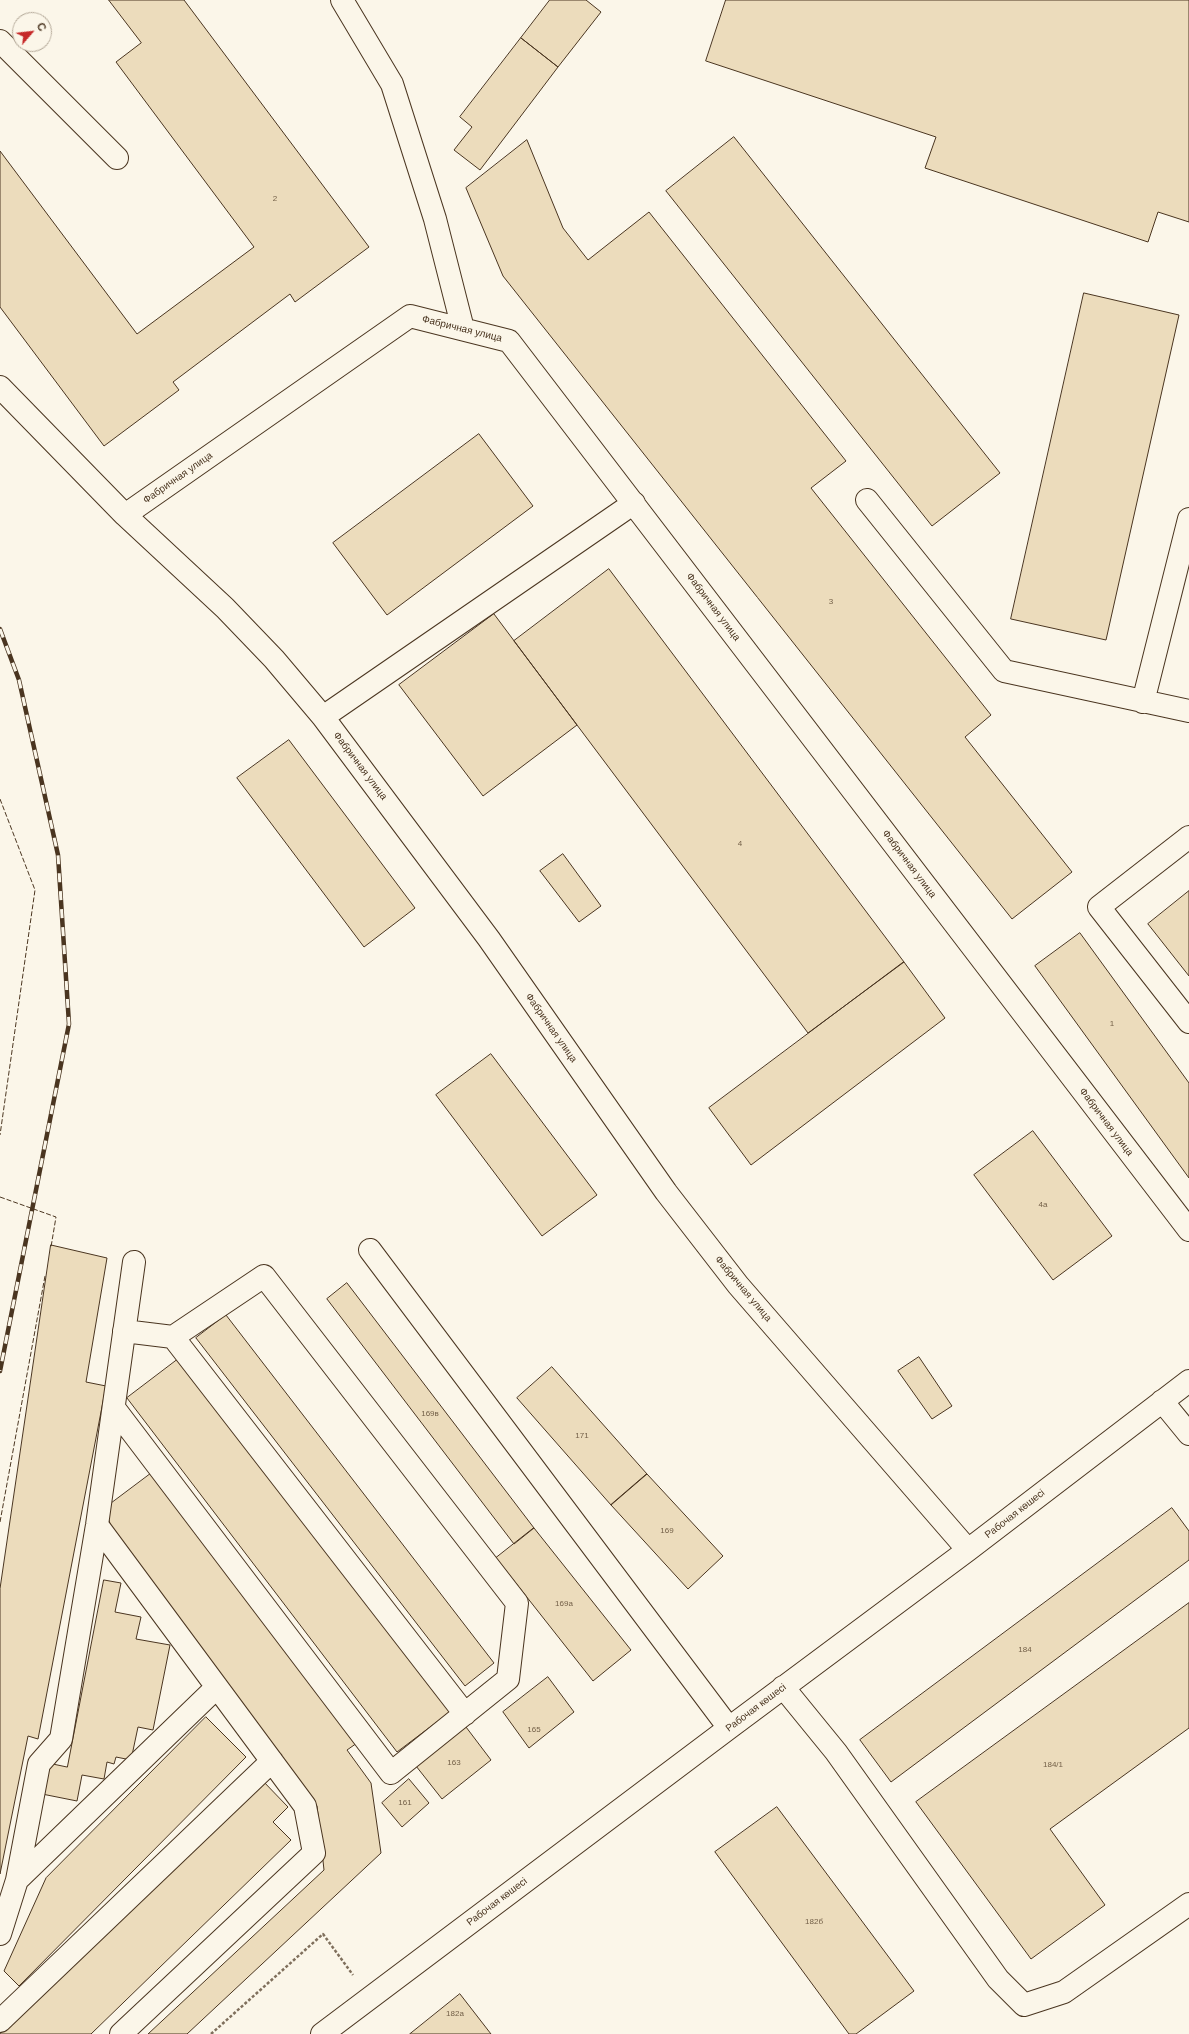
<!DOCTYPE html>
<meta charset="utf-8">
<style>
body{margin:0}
#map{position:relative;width:1189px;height:2034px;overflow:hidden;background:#fbf6e9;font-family:Helvetica,sans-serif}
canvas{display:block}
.north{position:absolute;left:12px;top:12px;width:40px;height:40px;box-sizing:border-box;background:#fbf6e9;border:1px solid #b4a999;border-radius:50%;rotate:62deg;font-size:11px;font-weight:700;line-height:16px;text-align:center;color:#4a3520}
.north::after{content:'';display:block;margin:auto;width:14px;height:18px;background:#c62828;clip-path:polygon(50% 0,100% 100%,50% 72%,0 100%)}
</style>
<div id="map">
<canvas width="1189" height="2034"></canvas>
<div class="north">С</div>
</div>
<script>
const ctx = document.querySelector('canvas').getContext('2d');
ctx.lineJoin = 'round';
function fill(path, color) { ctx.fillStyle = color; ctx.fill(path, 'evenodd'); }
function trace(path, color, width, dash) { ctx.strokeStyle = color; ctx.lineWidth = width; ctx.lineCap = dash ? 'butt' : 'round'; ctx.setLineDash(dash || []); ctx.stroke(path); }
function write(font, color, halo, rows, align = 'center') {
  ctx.font = font + ' Helvetica,sans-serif'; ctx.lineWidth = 3; ctx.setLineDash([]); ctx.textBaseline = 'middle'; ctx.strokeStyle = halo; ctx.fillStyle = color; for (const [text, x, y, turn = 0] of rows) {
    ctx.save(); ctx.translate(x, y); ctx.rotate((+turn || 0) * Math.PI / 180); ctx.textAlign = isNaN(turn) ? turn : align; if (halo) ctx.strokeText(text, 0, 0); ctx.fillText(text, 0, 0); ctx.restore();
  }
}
const building = new Path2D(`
 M109,0H184L369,247L295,302L290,294L173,382L179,390L104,446L0,307V151L137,334L254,247L116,62L141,43Z
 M550,0H586L601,12L558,67L521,38Z
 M726,0H1189V222L1158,212L1148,242L925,168L936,137L706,61Z
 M521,38L558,67L480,170L454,150L472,127L460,117Z
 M734,137L1000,473L932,526L666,191Z
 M527,140L563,228L588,260L649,212L846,461L811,488L991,715L965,737L1072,872L1012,919L503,276L466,188Z
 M1084,293L1179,315L1106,640L1011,619Z
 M479,434L533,506L387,615L333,543Z
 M609,569L904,962L808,1033L514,641Z
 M494,614L577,725L483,796L399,685Z
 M289,740L415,908L364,947L237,778Z
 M563,854L601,906L579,922L540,871Z
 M1189,891V976L1148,924Z
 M1080,933L1189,1083V1178L1035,966Z
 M904,962L945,1018L751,1165L709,1108Z
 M491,1054L597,1195L542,1236L436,1095Z
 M1033,1131L1112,1236L1053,1280L974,1175Z
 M51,1245L107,1258L86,1382L106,1386L38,1739L28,1736L0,1874V1589Z
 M347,1283L534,1528L514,1544L327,1299Z
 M226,1315L494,1663L465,1686L196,1338Z
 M181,1357L450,1712L397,1752L127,1398Z
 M919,1357L952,1406L932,1419L898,1371Z
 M552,1367L647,1474L611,1505L517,1398Z
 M157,1469L357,1743L347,1750L371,1783L381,1853L187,2034H148L324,1870L317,1806L113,1533L105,1508Z
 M647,1474L723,1556L688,1589L611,1505Z
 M1172,1508L1189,1531V1560L891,1782L860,1740Z
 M534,1528L631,1650L593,1681L496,1558Z
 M104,1580L121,1583L115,1612L141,1617L136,1639L170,1645L153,1730L138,1727L131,1760L116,1757L114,1764L107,1762L104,1779L82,1775L77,1801L42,1794L48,1763L67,1767Z
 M1189,1603V1728L1050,1829L1105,1905L1031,1959L916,1802Z
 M548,1677L574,1712L529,1748L503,1712Z
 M206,1717L246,1757L19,1986L4,1971L46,1878Z
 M466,1727L491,1760L442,1799L416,1766Z
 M261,1779L288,1807L273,1822L291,1840L91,2034H0Z
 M409,1779L429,1803L402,1827L382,1803Z
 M777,1807L914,1991L856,2034H849L715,1852Z
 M460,1994L491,2034H410Z`);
const path = new Path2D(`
 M211,2034L323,1934L353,1975`);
const minor = new Path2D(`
 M342,0L392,84L435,219L463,329
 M0,41L117,158
 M0,387L125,515L410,316L509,341L1189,1230
 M867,500L1004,671L1189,711
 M125,515L225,608L274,659L323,717L489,939L666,1192L738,1285L968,1550
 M1143,702L1189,519
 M323,717L634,503
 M1189,837L1099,907L1189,1022
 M370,1250L729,1728
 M173,1337L465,1714
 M1162,1401L1189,1434
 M114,1408L391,1773L508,1679L517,1603L264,1276L173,1337L124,1331
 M97,1525L305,1806L314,1853L121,2034
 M783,1687L836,1752L998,1979L1024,2005L1064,1992L1189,1904
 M17,1880L217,1687
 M0,1934L17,1880L39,1764L61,1739L97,1525L134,1262
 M0,2021L272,1761
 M322,2034L729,1728L968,1550L1189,1381`);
const rail = new Path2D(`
 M0,629L19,680L58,855L69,1024L0,1371`);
const fence = new Path2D(`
 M0,799L35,890L0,1135
 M0,1197L56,1217L51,1247
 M0,1522L45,1276`);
const numberNames = [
 ["2",275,199],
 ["3",831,602],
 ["4",740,844],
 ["1",1112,1024],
 ["4а",1043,1205],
 ["169в",430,1414],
 ["171",582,1436],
 ["169",667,1531],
 ["169а",564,1604],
 ["184",1025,1650],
 ["165",534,1730],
 ["163",454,1763],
 ["184/1",1053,1765],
 ["161",405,1803],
 ["182б",814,1922],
 ["182а",455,2014]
];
const streetNames = [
 ["Фабричная улица",462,329,14],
 ["Фабричная улица",178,478,-35],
 ["Фабричная улица",713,607,53],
 ["Фабричная улица",360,766,53],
 ["Фабричная улица",909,864,53],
 ["Фабричная улица",551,1028,55],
 ["Фабричная улица",1106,1122,53],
 ["Фабричная улица",743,1289,50],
 ["Рабочая көшесі",1015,1514,-38],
 ["Рабочая көшесі",756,1708,-37],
 ["Рабочая көшесі",497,1902,-37]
];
fill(building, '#ecdcbc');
trace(building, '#4a3520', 1);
trace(minor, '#4a3520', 24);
trace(path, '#7f6f5c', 2.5, [3, 2]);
trace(minor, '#fbf6e9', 22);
trace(rail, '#4a3520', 4.5);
trace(rail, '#fbf6e9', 3, [9]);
trace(fence, '#4a3520', 1, [5, 2]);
write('8px', '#725f47', null, numberNames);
write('10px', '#4a3520', '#fbf6e9', streetNames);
</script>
